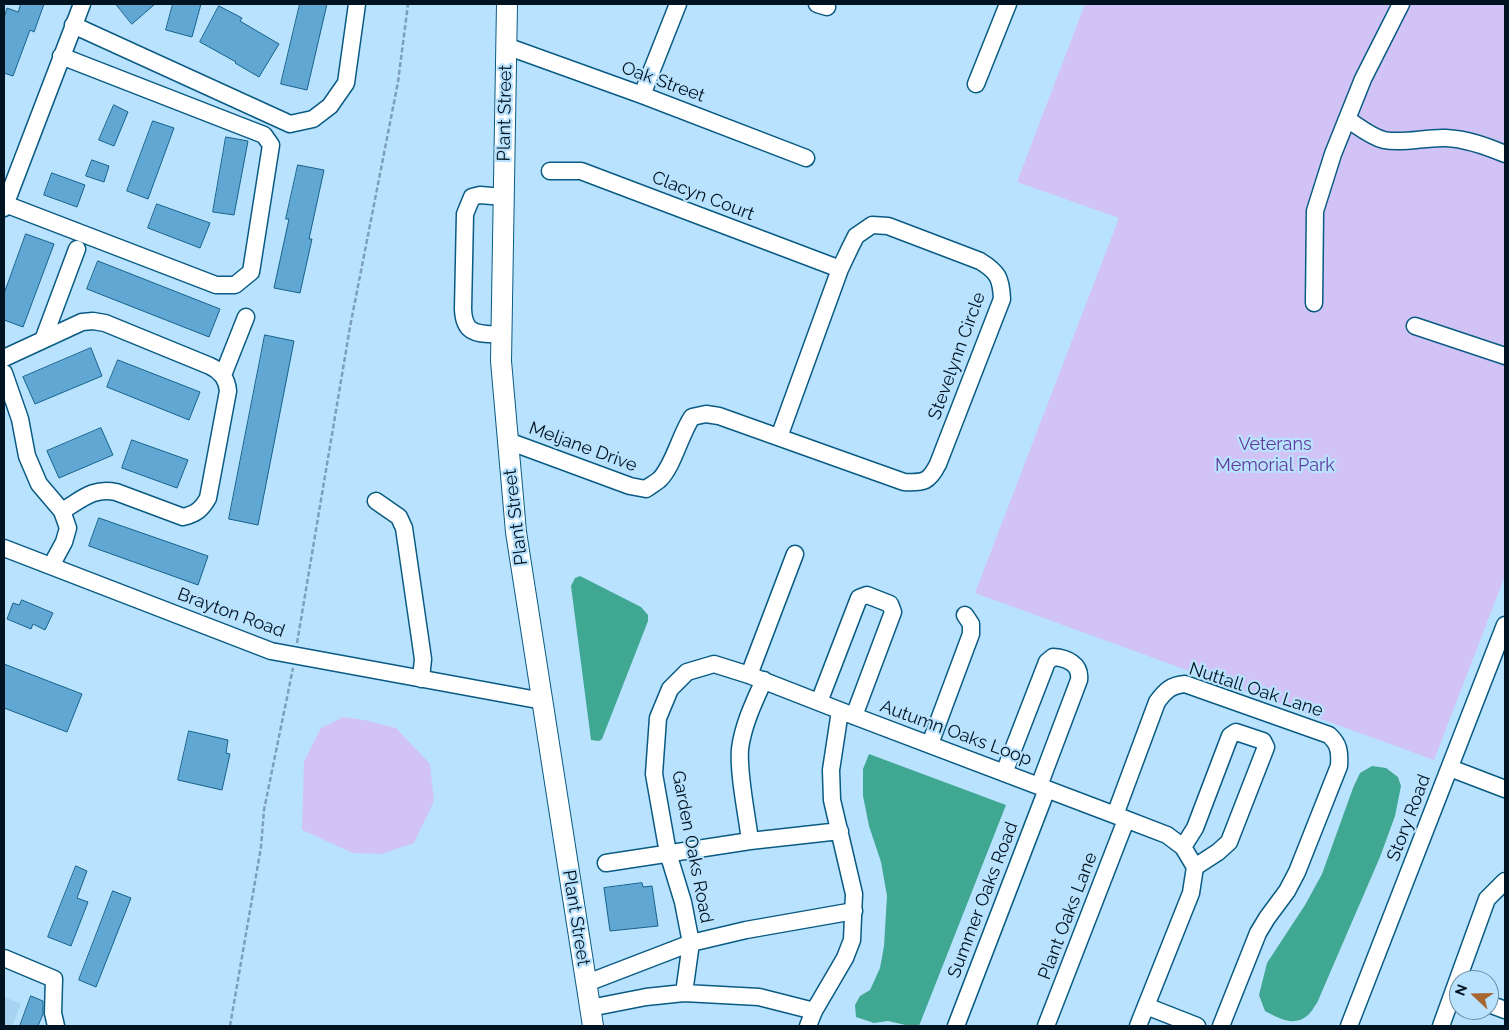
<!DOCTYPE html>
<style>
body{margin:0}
#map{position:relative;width:1509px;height:1030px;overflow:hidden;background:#b9e2fe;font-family:Raleway,sans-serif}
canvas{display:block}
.frame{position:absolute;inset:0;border:5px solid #001320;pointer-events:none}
.north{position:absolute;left:1449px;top:970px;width:50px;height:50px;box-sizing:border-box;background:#b9e2fe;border:1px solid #6f8fa5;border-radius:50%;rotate:291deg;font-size:14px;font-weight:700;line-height:20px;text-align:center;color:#001320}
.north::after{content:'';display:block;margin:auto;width:18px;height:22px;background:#a76630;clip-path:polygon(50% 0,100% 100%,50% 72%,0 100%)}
</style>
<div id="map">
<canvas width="1509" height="1030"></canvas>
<div class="frame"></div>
<div class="north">N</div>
</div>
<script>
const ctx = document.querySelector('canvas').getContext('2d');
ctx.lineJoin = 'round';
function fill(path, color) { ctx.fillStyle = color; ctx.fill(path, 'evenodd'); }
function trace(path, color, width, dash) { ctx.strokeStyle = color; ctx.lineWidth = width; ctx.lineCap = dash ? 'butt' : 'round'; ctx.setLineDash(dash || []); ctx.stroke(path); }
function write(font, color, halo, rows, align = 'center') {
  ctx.font = font + ' Raleway,sans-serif'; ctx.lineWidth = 4.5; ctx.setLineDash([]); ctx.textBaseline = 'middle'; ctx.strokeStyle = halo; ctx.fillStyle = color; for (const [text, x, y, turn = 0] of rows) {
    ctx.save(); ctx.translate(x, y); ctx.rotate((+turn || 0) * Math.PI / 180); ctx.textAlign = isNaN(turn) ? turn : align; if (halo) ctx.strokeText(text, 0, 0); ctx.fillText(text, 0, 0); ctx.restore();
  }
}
const built = new Path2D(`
 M4,997L21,1004L12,1026H4Z`);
const green = new Path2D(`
 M1085,4H1505V576L1434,760L975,593L1119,218L1017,182Z
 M343,717L364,720L396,728L430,764L434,801L414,843L381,854L353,853L302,830L304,761L321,728Z`);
const water = new Path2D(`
 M580,576L641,607L648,615V621L602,739L599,741L591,740L571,586L575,578Z
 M869,754L1006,805L919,1026H910L888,1021L874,1023L856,1017L855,1005L860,996L870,990L880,968L884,946L887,896L881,862L869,826L863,796V769Z
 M1372,766L1386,768L1398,777L1401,786L1395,816L1380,857L1317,1003C1314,1007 1311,1013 1307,1016C1294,1027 1278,1018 1265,1011L1259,995L1267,963L1305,905L1322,874L1353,788L1360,773Z`);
const building = new Path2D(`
 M21,4H44L34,32L30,30L13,76L4,73V18L7,8L18,12Z
 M116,4H155L132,24Z
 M173,4H201L192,37L166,30Z
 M300,4H327L307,90L281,84Z
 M219,6L242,18L240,21L279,44L259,77L235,63L236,62L200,42Z
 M114,105L128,112L114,146L99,140Z
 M153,121L174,128L148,199L127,191Z
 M226,137L248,141L234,215L213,212Z
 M92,160L109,166L104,182L86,176Z
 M298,165L324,170L309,239H312L300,293L274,288L289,219H286Z
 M52,173L85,185L77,207L44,195Z
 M157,204L210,223L200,248L148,228Z
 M26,234L54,244L23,327L4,320V294Z
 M98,261L220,309L209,337L87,289Z
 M265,335L294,341L258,525L229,519Z
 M91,348L102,376L35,404L23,377Z
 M118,360L200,392L189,420L107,387Z
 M101,428L113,455L59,478L47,451Z
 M132,440L188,460L177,488L122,468Z
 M99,518L208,556L198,585L89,546Z
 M22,600L53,613L45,630L33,624L31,629L7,619L13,603L19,605Z
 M4,664L82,694L67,732L4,708Z
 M189,731L228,740L226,753L230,754L222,790L178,780Z
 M76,866L87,871L77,898L88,902L71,946L48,937Z
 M642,883L643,887L652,886L658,926L610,931L604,888Z
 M113,891L131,898L96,987L79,980Z
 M31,996L43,1001V1014L38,1026H20Z`);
const path = new Path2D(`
 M297,643L350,327L398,82L408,4
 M230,1026L261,847L264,810L293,668`);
const minor = new Path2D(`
 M817,4L827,7
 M73,25L290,124L313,119L330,106L346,83L357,4
 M506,46L642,95L806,158
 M976,84L1008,4
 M642,95L678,4
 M1347,119C1358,126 1371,137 1384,140C1404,144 1425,137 1446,138C1467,139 1486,146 1505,154
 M550,171H581L840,269
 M5,204L216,285H235L251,272L271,145L264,135L61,56
 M4,208L82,4
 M1314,303L1315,211L1333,154L1363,79L1401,4
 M1415,326L1505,356
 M502,335C480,333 464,337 463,309L465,214L472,197L480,195L504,197
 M43,340L77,249
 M4,358L82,322L93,321L105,323L210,366C221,371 227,379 228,391L208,498C202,509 196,514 183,517L116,492C93,487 81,500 62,511
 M4,373L20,419L27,456L39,484L62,511L68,528L64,542L51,566
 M223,375L246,317
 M508,441L630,486L646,489C650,486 655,483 659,480C673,467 680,435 692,417L706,414L719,416L904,482C924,483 929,482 938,464L1002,299C1001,278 998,272 980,261L888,226L872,225L856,236L850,248L840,269L779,437
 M376,501L399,517L404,528L423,659L421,679
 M4,548L271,651L543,701
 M749,675L795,554
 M819,702L859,598L867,595L890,604L893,612L854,716
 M930,744L971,634V624L965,615
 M1450,768L1505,789
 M1004,773L1047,662L1053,657C1067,658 1081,664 1079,680L1039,786
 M1115,815L1157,702C1165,691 1171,685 1185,684L1329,735C1339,744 1340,752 1339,766L1297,872L1287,891L1267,918L1258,933L1221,1026
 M750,841C747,815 738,774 740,749C743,725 754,702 764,680
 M1183,847L1195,828L1230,736L1236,732L1263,741L1266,747L1229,842L1218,852L1195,867
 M606,863L750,841L840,831
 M4,958L54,979L53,1013L56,1026
 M587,983L691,943L746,930L854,911
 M684,993L691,943L683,902L668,853L654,774L658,718L670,689L687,672L714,664L749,675L854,716L1115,815L1167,835L1183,847L1195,867L1191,893L1138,1026
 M1489,1004L1505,1010
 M1146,1006L1197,1026
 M590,1008L646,997L684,993L759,997L814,1011
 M808,1026L814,1011L845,958L852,940L854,894L832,800L831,770L840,711
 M956,1026L1047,789
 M1046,1026L1126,820
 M1349,1026L1505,625
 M1441,1026L1487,899L1505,881`);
const major = new Path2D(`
 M507,4L501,361L508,441L516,532L593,1026`);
const streetNames = [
 ["Oak Street",663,82,20],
 ["Plant Street",505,113,-89],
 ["Clacyn Court",703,196,21],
 ["Stevelynn Circle",957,356,-70],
 ["Meljane Drive",583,447,20],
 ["Plant Street",516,517,-97],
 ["Brayton Road",231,613,20],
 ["Nuttall Oak Lane",1256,690,18],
 ["Autumn Oaks Loop",956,733,20],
 ["Story Road",1409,818,-69],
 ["Garden Oaks Road",692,847,79],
 ["Summer Oaks Road",983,900,-69],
 ["Plant Oaks Lane",1068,916,-69],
 ["Plant Street",576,918,81]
];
const parkNames = [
 ["Veterans",1275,445],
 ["Memorial Park",1275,466]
];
fill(built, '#a6d3f0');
fill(green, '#d2c3f6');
fill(water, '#40a793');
fill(building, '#61a7d3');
trace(building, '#16628b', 1);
trace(minor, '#0a5b84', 19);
trace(major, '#0a5b84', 22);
trace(path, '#7ea0b7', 2.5, [5, 2.5]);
trace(minor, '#fff', 16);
trace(major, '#fff', 20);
write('18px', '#001320', '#b9e2fe', streetNames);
write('18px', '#623a9d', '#b9e2fe', parkNames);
</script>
